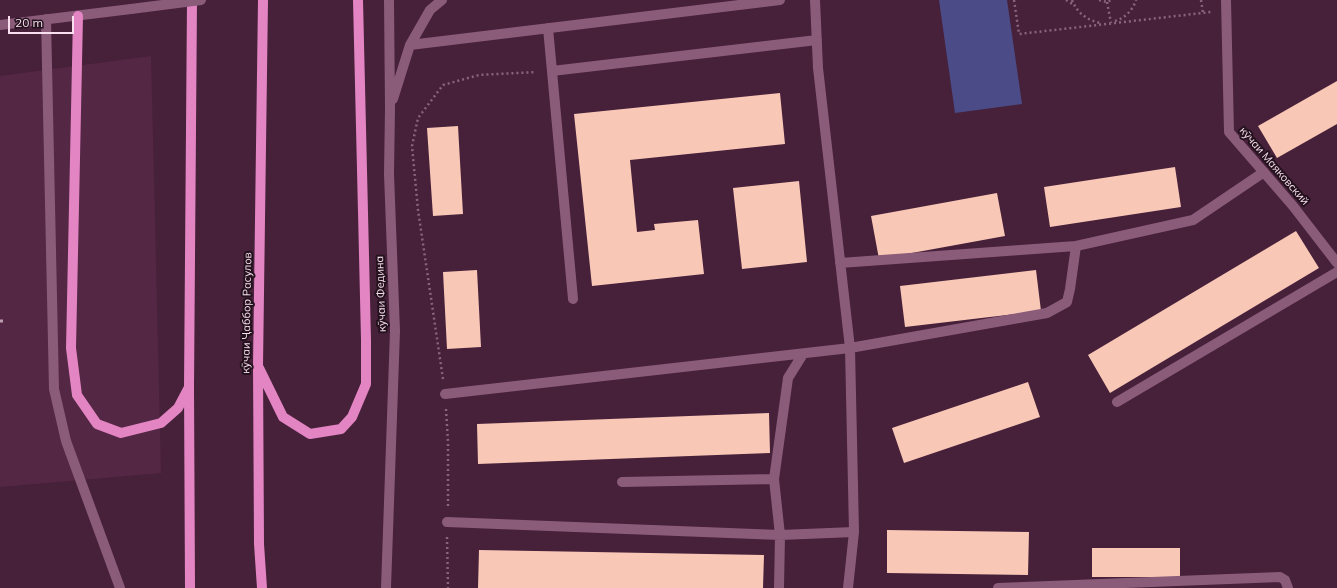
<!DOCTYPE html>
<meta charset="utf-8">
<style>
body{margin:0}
#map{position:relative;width:1337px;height:588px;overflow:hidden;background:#47203a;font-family:Mulish,sans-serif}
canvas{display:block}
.scale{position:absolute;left:8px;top:16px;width:66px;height:18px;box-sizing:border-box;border:2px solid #f8deee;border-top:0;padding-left:5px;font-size:12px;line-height:14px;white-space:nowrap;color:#f8deee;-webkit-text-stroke:3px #23111d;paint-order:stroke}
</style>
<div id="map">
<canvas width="1337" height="588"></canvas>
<div class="scale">20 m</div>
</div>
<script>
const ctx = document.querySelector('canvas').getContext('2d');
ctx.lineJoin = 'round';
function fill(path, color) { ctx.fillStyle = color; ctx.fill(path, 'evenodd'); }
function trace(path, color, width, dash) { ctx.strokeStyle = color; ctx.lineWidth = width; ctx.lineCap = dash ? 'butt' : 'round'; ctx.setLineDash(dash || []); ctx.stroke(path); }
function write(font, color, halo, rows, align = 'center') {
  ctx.font = font + ' Mulish,sans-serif'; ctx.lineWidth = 4; ctx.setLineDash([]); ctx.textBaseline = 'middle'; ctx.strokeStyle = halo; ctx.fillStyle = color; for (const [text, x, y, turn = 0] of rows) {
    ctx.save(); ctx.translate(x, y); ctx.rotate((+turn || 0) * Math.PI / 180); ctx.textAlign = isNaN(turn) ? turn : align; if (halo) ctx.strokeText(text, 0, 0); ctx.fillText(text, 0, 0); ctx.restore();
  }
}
const built = new Path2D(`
 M151,56L161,473L0,487V76Z`);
const green = new Path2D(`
 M939,0H1007L1022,104L955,113Z`);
const building = new Path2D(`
 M1337,81V124L1277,158L1258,126Z
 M780,93L785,144L630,160L637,232L655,230L654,224L698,220L704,274L592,286L574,114Z
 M458,126L463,214L433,216L427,128Z
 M1175,167L1181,207L1050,227L1044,187Z
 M799,181L807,262L742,269L733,188Z
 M997,193L1005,236L879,259L871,216Z
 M1296,231L1319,268L1110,393L1088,355Z
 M477,270L481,347L447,349L443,272Z
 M1036,270L1041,311L905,327L900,286Z
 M1028,382L1040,417L904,463L892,428Z
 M769,413L770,453L478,464L477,424Z
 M887,530L1029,532L1028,575L887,573Z
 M1092,548H1180V577H1092Z
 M479,550L764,555L763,588H478Z`);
const path = new Path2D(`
 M1014,0L1019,34L1211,12
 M1066,0L1074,5
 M1072,0C1077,13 1087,20 1100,23
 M1099,0L1107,2L1111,0
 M1201,0L1203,13
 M1107,2L1111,23
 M1115,21C1125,18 1133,10 1136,0
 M443,379L418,210L412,146L418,118L443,85L479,75L536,72
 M446,409L448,442V506
 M447,537L448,588`);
const minor = new Path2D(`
 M815,0L818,68L850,348L854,532L848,588
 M1226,0L1229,132L1293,206L1337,263
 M46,19L54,389L66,441L120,588
 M0,25L131,9
 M548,28L573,299
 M410,45L780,0
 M552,71L817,40
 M393,99L410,45L430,10L442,0
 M840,263L1076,246L1193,220L1264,172
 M445,394L850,348L1047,313L1067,302L1070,289L1076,246
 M1117,402L1337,272
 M622,482L774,479
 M447,522L780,535L854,532
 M386,588L395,331L389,174L390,108L389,0
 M779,588L780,535L774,479L788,378L803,354
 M998,588L1280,577L1285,580L1288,588`);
const major = new Path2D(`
 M78,16L71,348L77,395L97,424L121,433L161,423L178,408L188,389
 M259,368L283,417L310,434L341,429L352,417L366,384V340L358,0
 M190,588L189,387L192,0
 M262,588L259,544L258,366L263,0`);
const rail = new Path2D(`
 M0,321H3`);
const minorBridge = new Path2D(`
 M131,9L201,0`);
const streetNames = [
 ["кӯчаи Маяковский",1274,166,49],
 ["кӯчаи Федина",381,294,-92],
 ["кӯчаи Ҷаббор Расулов",247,313,-89]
];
fill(built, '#542745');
fill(green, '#4b4c87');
fill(building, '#f8c7b6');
trace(path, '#88657c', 2.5, [2, 3]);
trace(minor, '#8a5c7a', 10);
trace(major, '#e385c3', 10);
trace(rail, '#bc9eb1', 3, [7, 7]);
trace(minorBridge, '#8a5c7a', 10);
write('11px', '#f8deee', '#23111d', streetNames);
</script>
